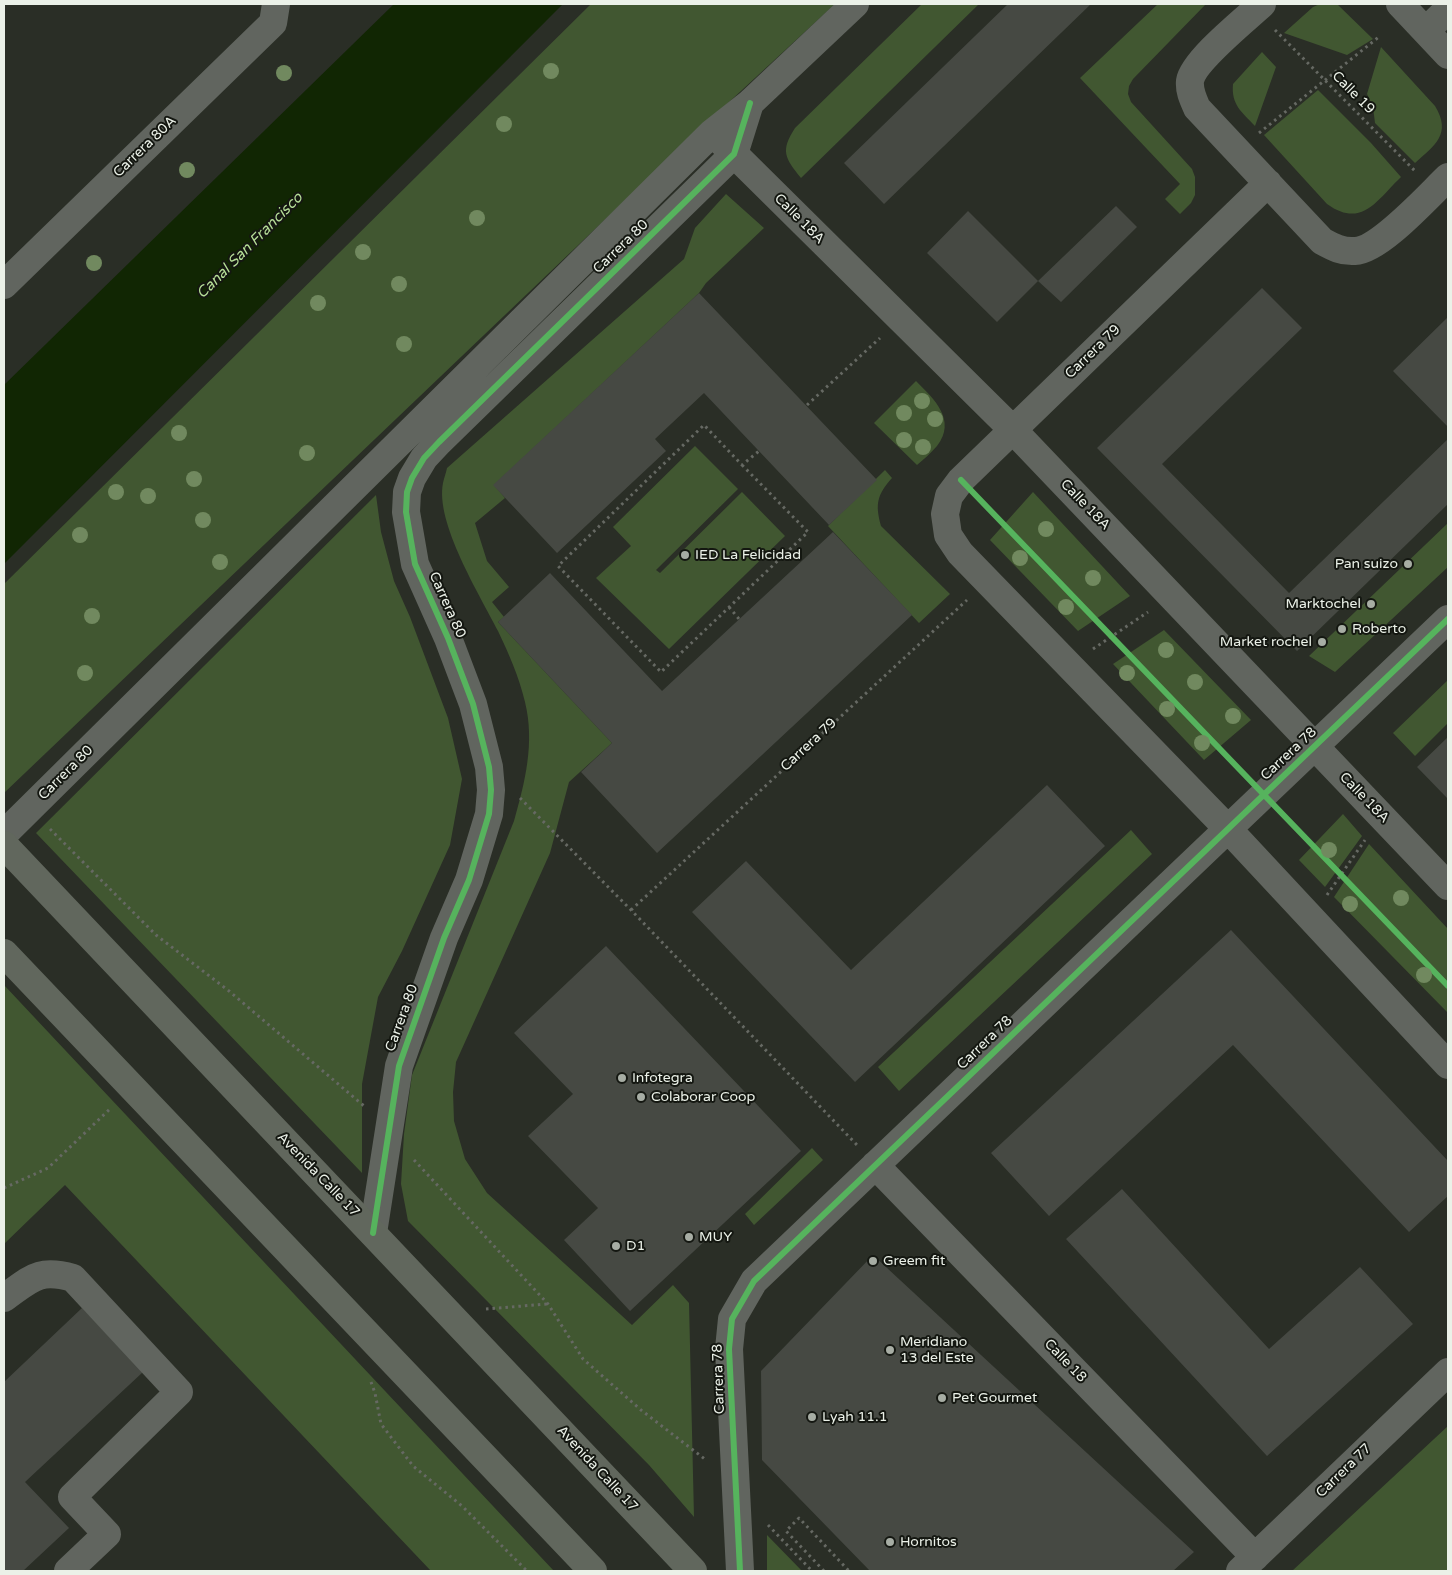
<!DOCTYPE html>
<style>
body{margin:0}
#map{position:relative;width:1452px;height:1575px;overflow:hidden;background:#2a2e26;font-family:"Varela Round",sans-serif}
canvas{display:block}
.frame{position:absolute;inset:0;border:5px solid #ebf1e8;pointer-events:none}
</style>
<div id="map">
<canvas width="1452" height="1575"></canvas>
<div class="frame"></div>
</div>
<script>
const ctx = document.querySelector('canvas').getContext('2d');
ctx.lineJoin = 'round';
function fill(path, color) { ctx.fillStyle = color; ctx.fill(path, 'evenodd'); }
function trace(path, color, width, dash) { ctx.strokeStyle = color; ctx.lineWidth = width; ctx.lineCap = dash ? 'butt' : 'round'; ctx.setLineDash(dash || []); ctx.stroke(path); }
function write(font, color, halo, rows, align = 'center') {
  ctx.font = font + ' "Varela Round",sans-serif'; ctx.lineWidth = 4; ctx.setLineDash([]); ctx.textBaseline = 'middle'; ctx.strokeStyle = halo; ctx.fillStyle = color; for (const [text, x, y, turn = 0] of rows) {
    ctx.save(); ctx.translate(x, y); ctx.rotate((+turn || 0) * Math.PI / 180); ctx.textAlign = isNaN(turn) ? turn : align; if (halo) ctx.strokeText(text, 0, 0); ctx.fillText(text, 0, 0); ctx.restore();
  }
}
const green = new Path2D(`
 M591,4H835L702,127L4,793V584Z
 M922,4H979L801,178C785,158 780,151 795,128Z
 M1158,4H1206L1133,79L1129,86L1128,94L1131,102L1192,169L1195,177V195L1191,203L1180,214L1165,199L1180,184L1080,78Z
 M1320,4H1337L1373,39L1347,55L1284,33L1313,7Z
 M1381,47L1435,106C1452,134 1435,145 1415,163L1375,123L1373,107L1367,94Z
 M1262,52L1276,67L1255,126C1242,112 1231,105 1233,84Z
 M1318,90L1371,143L1401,177C1377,200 1362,229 1327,204L1264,135Z
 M726,194L764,228L706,283L699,293L494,485L505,498L475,523L487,561L509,587L492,602L504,617L498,622L612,743L569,782L550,853L456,1062L453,1092L454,1121L465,1159L487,1193L632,1325L673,1285L689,1303L694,1517L649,1465L408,1221L401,1184L404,1134L412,1075L514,821C525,782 535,743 525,702C519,677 509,654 498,631C480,595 435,523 443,483C444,478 446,473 447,468L684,259L695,228Z
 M916,381C934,399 957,420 937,446C931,453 924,459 917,465L874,423Z
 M695,446L738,489L656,570L660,573L742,492L785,536L669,649L596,578L631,546L613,527Z
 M885,470L892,478C877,495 875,504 881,526L950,594L919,623L828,526Z
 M1033,492L1130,596L1078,631L990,540Z
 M376,495L381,532L394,581L410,617L448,718L462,779L450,845L402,951L378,997L362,1084V1173L36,833Z
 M1448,523V567L1335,672L1309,656Z
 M1164,630L1251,720L1204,760L1113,664Z
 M1448,680V723L1415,756L1393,733Z
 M1343,814L1362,836L1325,887L1299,860Z
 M1131,830L1152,854L899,1091L878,1067Z
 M1369,844L1448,929L1447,1012L1334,897Z
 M4,985L554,1571H431L65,1185L4,1244Z
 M812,1148L823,1160L754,1225L745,1214Z
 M1448,1426V1571H1292Z
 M767,1535L802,1571H767Z`);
const water = new Path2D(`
 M394,4H563L4,564V385Z`);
const building = new Path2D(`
 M1008,4H1091L884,204L844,163Z
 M1116,206L1137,227L1061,302L1038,281Z
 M968,211L1038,281L997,322L927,253Z
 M1262,288L1302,328L1162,464L1289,593L1448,439V504L1297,651L1097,448Z
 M699,293L877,480L829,525L704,393L655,439L666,451L557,553L493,485Z
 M1448,317V427L1393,371Z
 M833,532L912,615L657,853L581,772L612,743L498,622L550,573L662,691Z
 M1448,737V799L1417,767Z
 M1047,785L1105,846L855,1082L692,912L746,861L851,970Z
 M1231,930L1448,1161V1196L1409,1232L1233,1045L1049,1216L991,1153Z
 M606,946L801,1151L630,1311L564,1240L598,1208L528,1136L573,1094L514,1033Z
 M1122,1189L1269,1349L1360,1267L1413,1324L1267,1456L1066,1239Z
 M873,1255L981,1355L1194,1552L1173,1571H870L762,1460L761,1371Z
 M82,1308L143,1372L25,1482L69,1528L23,1571H4V1382Z`);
const path = new Path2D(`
 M1275,30L1415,171
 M1259,133L1380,36
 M807,405L880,338
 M742,465L808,532L661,672L558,566L704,425L742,465L759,451
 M729,607L739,619
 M1093,649L1148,612
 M520,798L631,910L857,1145
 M50,829L156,935L229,991L364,1106
 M1327,895L1365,840
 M631,910L967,600
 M414,1160L548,1304L583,1359L641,1410L706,1460
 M4,1188L48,1168L111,1108
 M486,1309L547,1304
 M371,1382L375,1393L381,1424L413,1466L462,1506L527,1571
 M768,1525L812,1571
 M824,1571L786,1531L799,1518L849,1571`);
const minor = new Path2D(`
 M1262,4C1246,19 1193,61 1190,81C1189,91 1193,99 1197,108L1322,241C1333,247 1342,252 1355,251C1380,250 1429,195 1448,177
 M1400,4L1448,55
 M1426,31L1448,9
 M721,141L1013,430L1448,886
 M1268,183L961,480L949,496L945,514L948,535L960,553L1228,829L1448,1065
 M4,285L273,23L276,4
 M4,834L712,133L750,103L855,4
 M875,1165L1255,1557
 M373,1233L399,1066L444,938L469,880L489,814L491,790L489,767L473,704L448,638L415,564L406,512L407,492L412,478L424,458L439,442L734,154L750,103
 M4,1298C31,1279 38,1268 73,1278L179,1392L72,1497L107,1534L68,1571
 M740,1571L729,1349L732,1319L754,1281L1448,619
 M1240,1571L1448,1372`);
const major = new Path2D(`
 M4,845L693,1571
 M4,953L593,1571`);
const cycleway = new Path2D(`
 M961,480L1448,986
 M373,1233L399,1066L444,938L469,880L489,814L491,790L489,767L473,704L448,638L415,564L406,512L407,492L412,478L424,458L439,442L734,154L750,103
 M740,1571L729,1349L732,1319L754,1281L1448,619`);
const trees = [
 [551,71],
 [284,73],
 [504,124],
 [187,170],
 [477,218],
 [363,252],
 [94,263],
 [399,284],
 [318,303],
 [404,344],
 [922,401],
 [904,413],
 [935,419],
 [179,433],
 [904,440],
 [923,447],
 [307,453],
 [194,479],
 [116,492],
 [148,496],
 [203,520],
 [1046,529],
 [80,535],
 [1020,558],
 [220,562],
 [1093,578],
 [1066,607],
 [92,616],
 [1166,650],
 [85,673],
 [1127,673],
 [1195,682],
 [1167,709],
 [1233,716],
 [1202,743],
 [1329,850],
 [1401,898],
 [1350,904],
 [1424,975]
];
const markers = [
 [685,555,5,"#a7ada4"],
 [1408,564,5,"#a7ada4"],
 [1371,604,5,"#a7ada4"],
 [1342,629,5,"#a7ada4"],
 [1322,642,5,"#a7ada4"],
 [622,1078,5,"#a7ada4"],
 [641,1097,5,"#a7ada4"],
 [689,1237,5,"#a7ada4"],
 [616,1246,5,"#a7ada4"],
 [873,1261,5,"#a7ada4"],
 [890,1350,5,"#a7ada4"],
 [942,1398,5,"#a7ada4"],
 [812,1417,5,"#a7ada4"],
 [890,1542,5,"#a7ada4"]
];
const streetNames = [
 ["Calle 19",1353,93,45],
 ["Carrera 80A",145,147,-44],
 ["Calle 18A",799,219,45],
 ["Carrera 80",621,247,-44],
 ["Carrera 79",1093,352,-44],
 ["Calle 18A",1085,505,46],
 ["Carrera 80",447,605,66],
 ["Carrera 79",809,745,-43],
 ["Carrera 78",1289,754,-43],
 ["Carrera 80",66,773,-45],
 ["Calle 18A",1364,798,46],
 ["Carrera 80",402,1018,-70],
 ["Carrera 78",985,1043,-44],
 ["Avenida Calle 17",318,1175,46],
 ["Calle 18",1065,1361,46],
 ["Carrera 78",719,1379,-92],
 ["Avenida Calle 17",597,1469,47],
 ["Carrera 77",1344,1471,-44]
];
const poiNames = [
 ["IED La Felicidad",695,555],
 ["Pan suizo",1398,564,"right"],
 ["Marktochel",1361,604,"right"],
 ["Roberto",1352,629],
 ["Market rochel",1312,642,"right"],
 ["Infotegra",632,1078],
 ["Colaborar Coop",651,1097],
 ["MUY",699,1237],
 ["D1",626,1246],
 ["Greem fit",883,1261],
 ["Meridiano",900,1342],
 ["13 del Este",900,1358],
 ["Pet Gourmet",952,1398],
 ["Lyah 11.1",822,1417],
 ["Hornitos",900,1542]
];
const waterNames = [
 ["Canal San Francisco",250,246,-45]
];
fill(green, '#415731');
fill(water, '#112603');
fill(building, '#464943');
trace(path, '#666963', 3, [2.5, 4]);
trace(minor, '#61655f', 28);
trace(major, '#61675d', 28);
trace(cycleway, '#56b35d', 6);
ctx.fillStyle = '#71895f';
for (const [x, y] of trees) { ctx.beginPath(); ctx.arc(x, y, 8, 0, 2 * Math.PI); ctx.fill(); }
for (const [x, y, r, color] of markers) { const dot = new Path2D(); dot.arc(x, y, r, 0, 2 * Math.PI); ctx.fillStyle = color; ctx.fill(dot); trace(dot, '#141711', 2); }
write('14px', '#ebf1e8', '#141711', streetNames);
write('14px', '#ebf1e8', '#141711', poiNames, 'left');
write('italic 15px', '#b5dd97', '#141711', waterNames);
</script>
